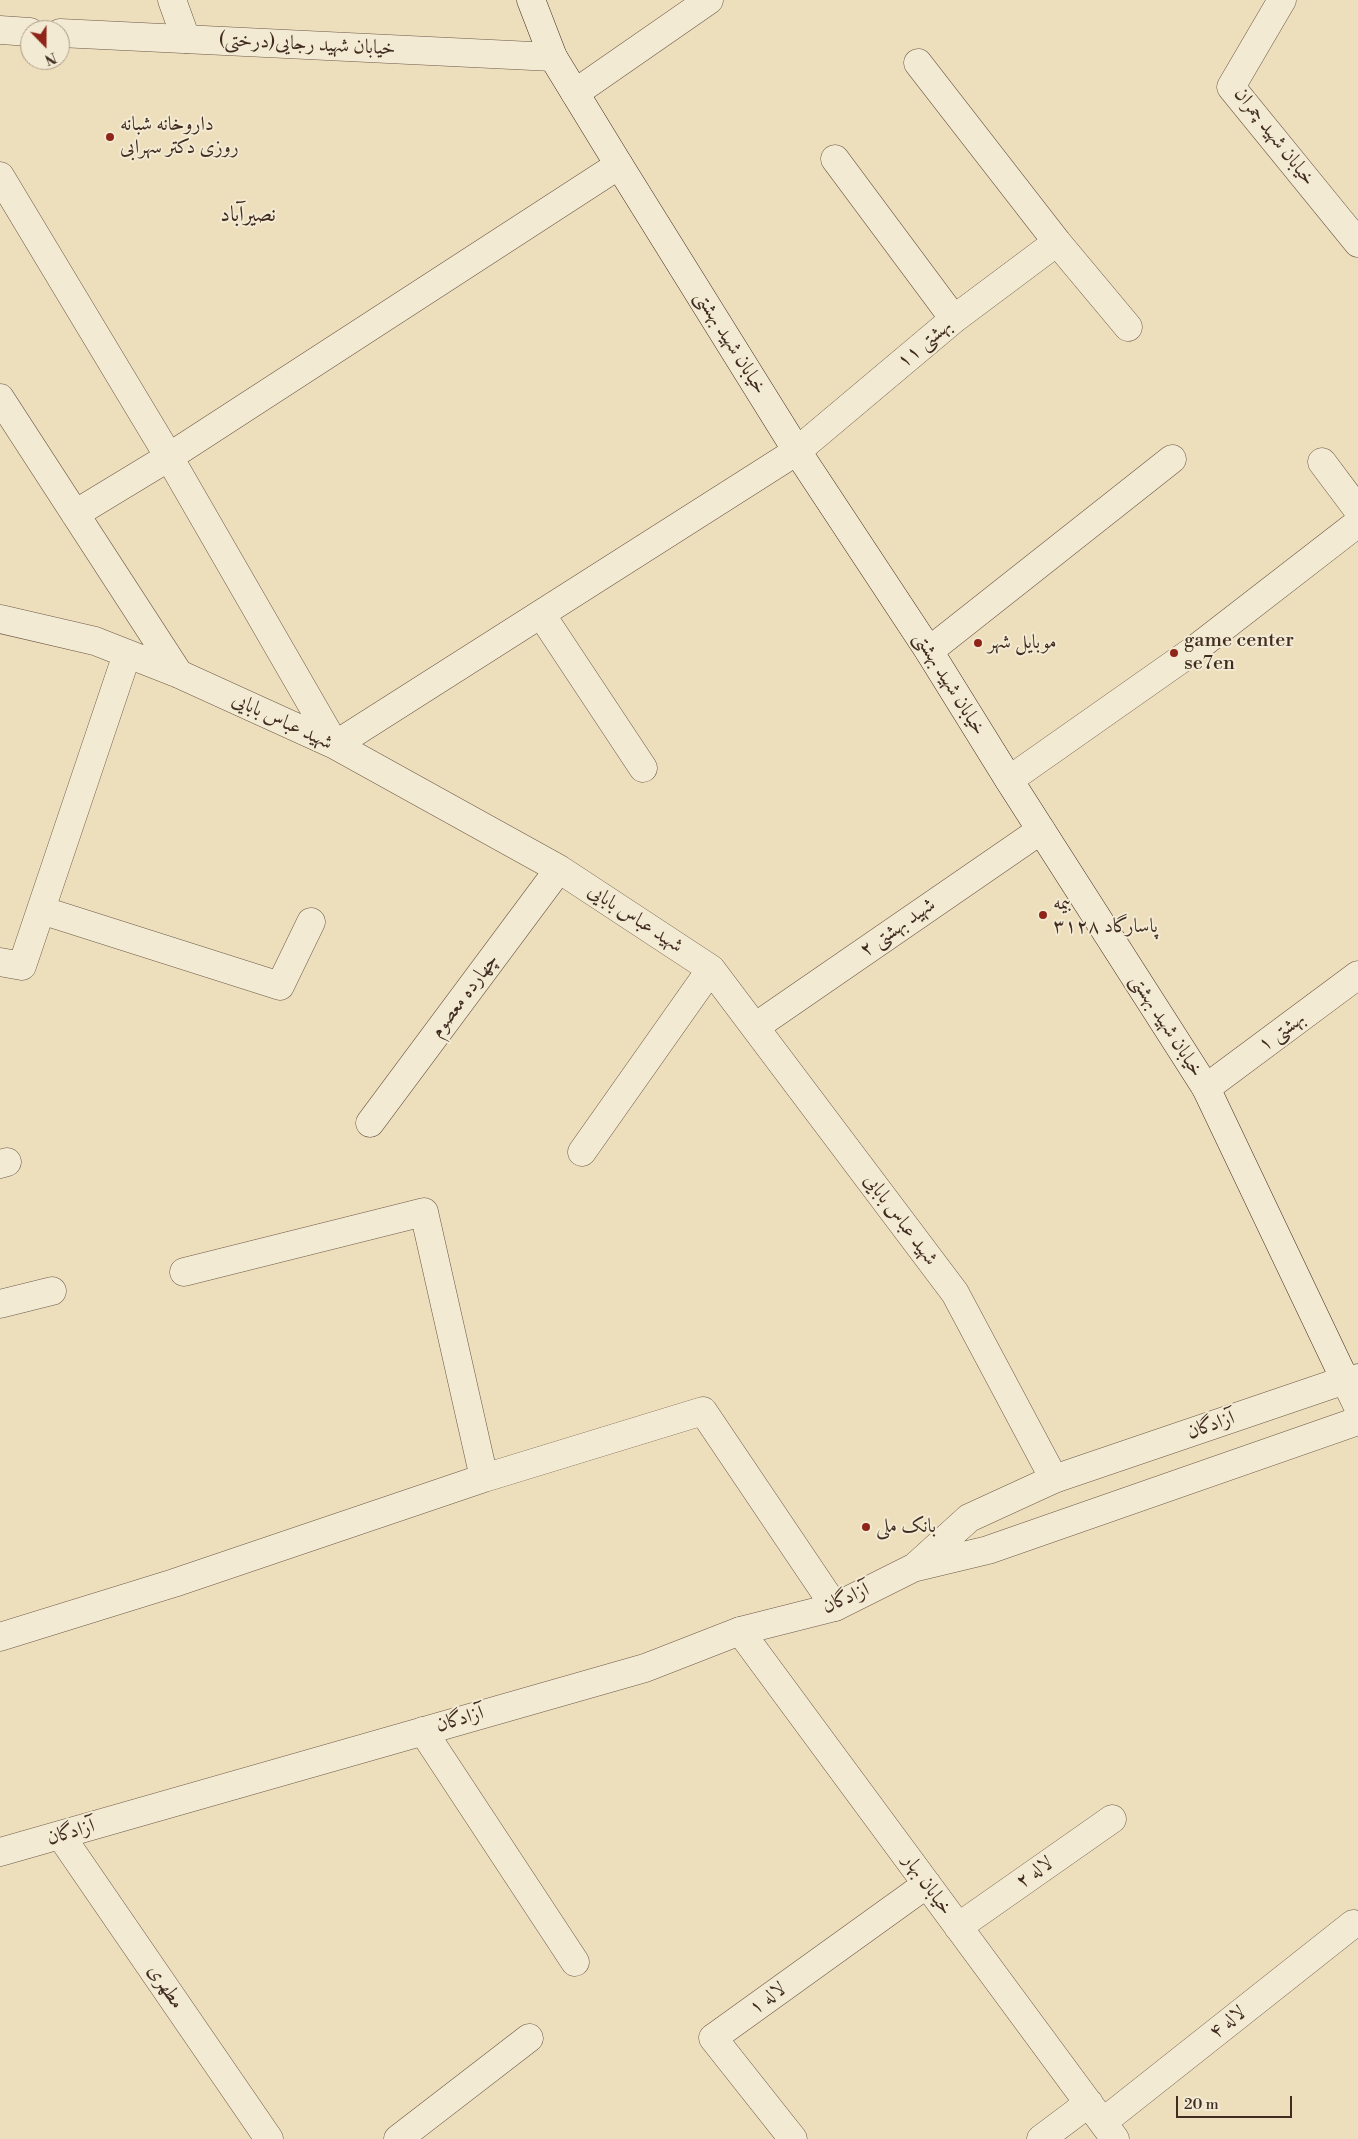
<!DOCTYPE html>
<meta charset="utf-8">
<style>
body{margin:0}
#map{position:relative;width:1358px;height:2139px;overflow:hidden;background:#eddebc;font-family:"Libre Bodoni",serif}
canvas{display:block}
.north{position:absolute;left:20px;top:20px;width:50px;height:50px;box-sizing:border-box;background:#f3ead3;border:1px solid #ab9e8b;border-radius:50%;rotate:158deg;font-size:14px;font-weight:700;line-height:20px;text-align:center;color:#402c20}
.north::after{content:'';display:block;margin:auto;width:18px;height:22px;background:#8f2418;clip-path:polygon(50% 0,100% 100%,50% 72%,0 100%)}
.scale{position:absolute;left:1176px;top:2096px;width:116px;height:22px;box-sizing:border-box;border:2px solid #402c20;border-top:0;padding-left:6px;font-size:15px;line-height:18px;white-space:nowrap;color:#402c20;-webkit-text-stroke:4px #f3ead3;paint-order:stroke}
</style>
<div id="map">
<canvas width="1358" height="2139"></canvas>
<div class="north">N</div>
<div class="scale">20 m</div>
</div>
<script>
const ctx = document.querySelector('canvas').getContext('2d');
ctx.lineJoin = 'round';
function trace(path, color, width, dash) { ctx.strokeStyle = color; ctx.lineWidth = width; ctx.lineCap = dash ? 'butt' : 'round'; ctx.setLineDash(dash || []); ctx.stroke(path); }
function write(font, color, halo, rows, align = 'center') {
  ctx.font = font + ' "Libre Bodoni",Amiri,serif'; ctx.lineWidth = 4; ctx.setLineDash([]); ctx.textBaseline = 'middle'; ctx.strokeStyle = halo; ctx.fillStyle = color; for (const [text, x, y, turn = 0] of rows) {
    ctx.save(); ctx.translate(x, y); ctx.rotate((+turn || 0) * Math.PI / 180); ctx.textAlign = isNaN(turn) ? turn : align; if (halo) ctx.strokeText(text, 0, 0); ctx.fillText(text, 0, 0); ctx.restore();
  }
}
const minor = new Path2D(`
 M172,0L186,39
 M1282,0L1231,87L1358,243
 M918,63L1057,242L1128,327
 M575,93L709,0
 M835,159L954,319
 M0,176L169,457L335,745L797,451L954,319L1057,242
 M0,398L179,674
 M1322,462L1358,510
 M75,514L169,457L619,165
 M541,614L643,768
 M0,619L95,641L179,674L335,745L559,869L711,969L955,1293L1054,1479
 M929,651L1172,459
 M1009,780L1194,650L1358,523
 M41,910L280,986L311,922
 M0,962L22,966L127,654
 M755,1027L1041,830
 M1206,1088L1358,975
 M370,1123L559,869
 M582,1152L711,969
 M0,1164L7,1162
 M184,1272L424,1212L484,1478
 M0,1304L52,1291
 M740,1631L1115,2139
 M0,1637L174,1583L484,1478L703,1411L835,1607
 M423,1731L575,1962
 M61,1836L269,2139
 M958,1927L1112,1819
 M1103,2122L1353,1924
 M398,2139L529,2038
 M793,2139L713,2038L927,1884
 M1041,2139L1089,2103`);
const tertiary = new Path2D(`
 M0,30L30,32
 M60,33L553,57
 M916,1566L969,1518L1054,1479L1345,1380L1358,1407
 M0,1852L645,1668L740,1631L835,1607L913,1568L988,1550L1358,1421`);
const secondary = new Path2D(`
 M531,0L553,57L619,165L797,451L929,651L1009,780L1206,1088L1345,1380L1358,1378`);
const markers = [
 [110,137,5,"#8f2418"],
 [978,643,5,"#8f2418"],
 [1174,653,5,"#8f2418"],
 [1043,915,5,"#8f2418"],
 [866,1527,5,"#8f2418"]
];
const streetNames = [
 ["خیابان شهید رجایی(درختی)",307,45,3],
 ["خیابان شهید چمران",1274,137,52],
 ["خیابان شهید بهشتی",730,343,58],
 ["بهشتی ۱۱",925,344,-40],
 ["خیابان شهید بهشتی",949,684,58],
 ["شهید عباس بابایی",282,722,25],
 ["شهید عباس بابایی",635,919,33],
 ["شهید بهشتی ۲",898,928,-35],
 ["چهارده معصوم",465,996,-53],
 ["خیابان شهید بهشتی",1166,1026,57],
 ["بهشتی ۱",1282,1032,-36],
 ["شهید عباس بابایی",900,1220,53],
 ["آزادگان",1211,1426,-19],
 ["آزادگان",846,1599,-23],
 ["آزادگان",460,1720,-16],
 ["آزادگان",71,1833,-16],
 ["لاله ۲",1035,1873,-35],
 ["خیابان بهار",927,1885,54],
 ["مطهری",165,1987,56],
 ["لاله ۱",768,1999,-36],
 ["لاله ۴",1228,2023,-38]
];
const poiNames = [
 ["داروخانه شبانه",120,125],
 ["روزی دکتر سهرابی",120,148],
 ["game center",1184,641],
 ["se7en",1184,664],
 ["موبایل شهر",988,643],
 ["بیمه",1053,904],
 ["پاسارگاد ۳۱۲۸",1053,927],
 ["بانک ملی",876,1527]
];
const quarterNames = [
 ["نصیرآباد",248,216]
];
trace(minor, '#6b5847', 29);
trace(tertiary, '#6b5847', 29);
trace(secondary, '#402c20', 29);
trace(minor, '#f3ead3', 28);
trace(tertiary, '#f3ead3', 28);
trace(secondary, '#f3ead3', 28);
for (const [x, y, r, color] of markers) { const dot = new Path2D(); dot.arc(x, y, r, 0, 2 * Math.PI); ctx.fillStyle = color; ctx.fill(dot); trace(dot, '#f3ead3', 2); }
write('20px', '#402c20', '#f3ead3', streetNames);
write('20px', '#402c20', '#f3ead3', poiNames, 'left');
write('22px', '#402c20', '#f3ead3', quarterNames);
</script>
